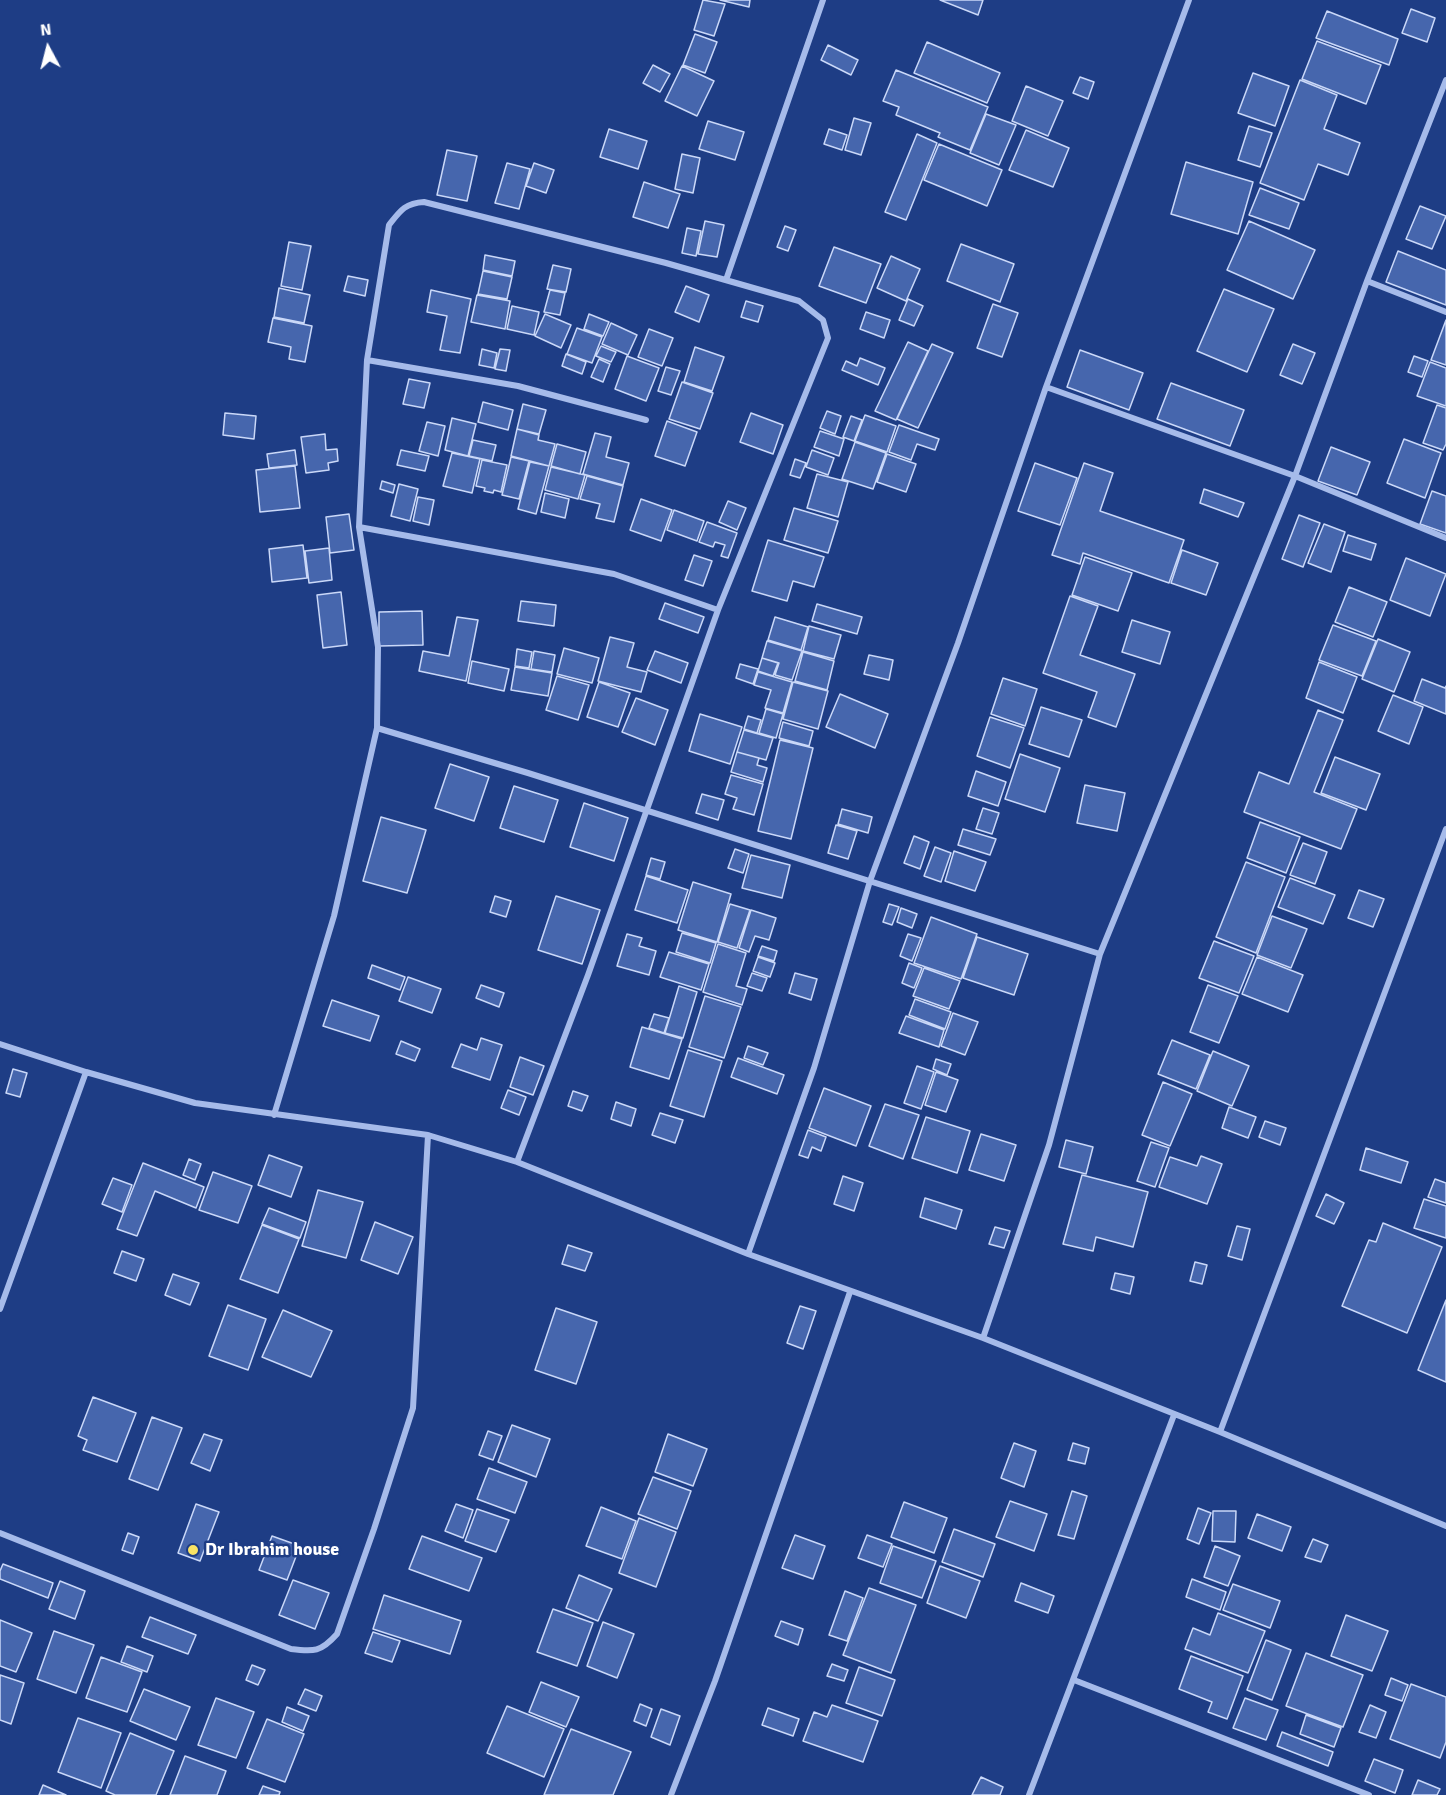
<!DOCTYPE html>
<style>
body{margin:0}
#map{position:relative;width:1446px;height:1795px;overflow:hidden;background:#1e3d85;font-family:Signika,sans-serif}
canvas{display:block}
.north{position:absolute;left:18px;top:18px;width:60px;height:60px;-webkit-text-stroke:4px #1e3d85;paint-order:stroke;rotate:353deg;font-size:16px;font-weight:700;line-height:24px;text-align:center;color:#fff}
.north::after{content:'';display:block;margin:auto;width:21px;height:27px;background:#fff;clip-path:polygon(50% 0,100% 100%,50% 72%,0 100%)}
</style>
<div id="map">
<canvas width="1446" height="1795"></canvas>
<div class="north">N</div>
</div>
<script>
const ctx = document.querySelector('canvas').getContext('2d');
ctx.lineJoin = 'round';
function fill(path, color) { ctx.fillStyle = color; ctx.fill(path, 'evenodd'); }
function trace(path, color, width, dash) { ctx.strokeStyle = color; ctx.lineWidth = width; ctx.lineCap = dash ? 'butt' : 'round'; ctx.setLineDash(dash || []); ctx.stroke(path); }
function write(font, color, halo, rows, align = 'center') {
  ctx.font = font + ' Signika,sans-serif'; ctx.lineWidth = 5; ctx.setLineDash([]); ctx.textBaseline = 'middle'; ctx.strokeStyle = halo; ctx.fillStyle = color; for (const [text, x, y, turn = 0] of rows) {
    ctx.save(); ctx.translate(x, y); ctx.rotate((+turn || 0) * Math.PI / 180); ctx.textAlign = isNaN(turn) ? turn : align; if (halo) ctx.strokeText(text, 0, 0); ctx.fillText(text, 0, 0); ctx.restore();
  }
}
const building = new Path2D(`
 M703,0L725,4L714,36L694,30Z
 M720,0H750L749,7Z
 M940,0H983L978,15Z
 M1411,9L1435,18L1427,42L1402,33Z
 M1327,11L1398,39L1389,65L1316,38Z
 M695,34L717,42L705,73L683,65Z
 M1317,41L1381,65L1366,104L1302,79Z
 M927,42L1000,73L987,103L914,73Z
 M828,45L858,60L851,75L821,60Z
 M653,65L670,74L660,92L643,83Z
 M682,66L714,81L697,116L665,101Z
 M896,70L988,107L970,150L938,137L940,133L896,115L899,107L883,101Z
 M1253,73L1289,86L1275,126L1238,113Z
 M1080,77L1094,82L1088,99L1073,93Z
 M1300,80L1337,95L1324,129L1360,143L1348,175L1318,164L1304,200L1260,183Z
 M1026,86L1063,101L1048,136L1012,121Z
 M986,114L1016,125L999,165L970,153Z
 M854,118L871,123L861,155L845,150Z
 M708,121L744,132L735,160L699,149Z
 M1249,126L1272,133L1260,167L1238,160Z
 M609,129L647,141L638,169L600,157Z
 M829,129L847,135L842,150L824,144Z
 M1026,130L1069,148L1053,187L1009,170Z
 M917,134L937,143L906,220L885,212Z
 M939,144L1002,170L987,206L924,180Z
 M447,150L477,156L467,201L437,195Z
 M682,154L700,158L693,193L675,189Z
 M1186,162L1253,182L1238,234L1171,214Z
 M507,163L530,169L519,209L495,203Z
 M534,163L554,170L546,193L526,186Z
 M644,182L680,194L668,228L633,217Z
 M1260,188L1299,203L1289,229L1249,215Z
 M1420,206L1446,216L1432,249L1406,239Z
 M705,221L724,225L717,257L698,254Z
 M1249,221L1315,250L1293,299L1227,270Z
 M785,226L796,230L788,251L777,247Z
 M687,228L701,231L696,256L682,253Z
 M289,242L311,246L302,290L281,286Z
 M961,244L1014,264L1000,302L947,281Z
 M834,247L881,264L866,303L819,286Z
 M1398,251L1446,270V305L1386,282Z
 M485,255L515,261L512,276L483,270Z
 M891,256L920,269L906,301L877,288Z
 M553,265L571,269L566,292L547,289Z
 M483,271L512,277L507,299L478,294Z
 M348,276L368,280L365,296L344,291Z
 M686,286L709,295L699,322L675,312Z
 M279,288L310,295L304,323L274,317Z
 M1224,289L1274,309L1247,372L1197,351Z
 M431,290L471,299L460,353L440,350L447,316L427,312Z
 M550,290L565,293L560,315L544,312Z
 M477,295L510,301L505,329L471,322Z
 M908,299L923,306L914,326L899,320Z
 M746,301L763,306L758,322L741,317Z
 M993,304L1018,313L1002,357L977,348Z
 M512,306L539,312L534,335L507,329Z
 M866,312L890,320L884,338L860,329Z
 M545,314L571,325L561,348L535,336Z
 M589,314L609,322L603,336L584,329Z
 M273,318L312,326L305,362L289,359L291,347L268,342Z
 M1446,320V365L1431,360Z
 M611,323L637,335L628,355L602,344Z
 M577,328L602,337L592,363L567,354Z
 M649,329L673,338L662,366L638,357Z
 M908,342L928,351L896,420L875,411Z
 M932,344L953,353L918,428L897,419Z
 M1293,344L1315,353L1302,384L1280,375Z
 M601,346L616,352L611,362L596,356Z
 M695,347L724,357L712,391L684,382Z
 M482,349L497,353L494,368L479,365Z
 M500,349L510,350L506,371L495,369Z
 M1080,350L1143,373L1129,410L1067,387Z
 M566,354L586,362L582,374L562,366Z
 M627,356L659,368L646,401L615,389Z
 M1414,356L1428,361L1422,377L1408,372Z
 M860,358L885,368L878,385L842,370L846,361L857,366Z
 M599,359L610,364L603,382L591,377Z
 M1430,362L1446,368V406L1417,396Z
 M666,367L680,371L671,395L658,391Z
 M409,379L430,383L424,408L403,404Z
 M682,382L713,393L700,429L669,419Z
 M1171,383L1244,410L1230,446L1157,419Z
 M483,402L513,410L508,430L478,422Z
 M523,404L546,410L539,434L517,429Z
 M1437,405L1446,408V444L1443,450L1423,443Z
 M827,411L841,416L835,434L820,428Z
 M225,413L256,416L254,439L223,435Z
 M751,413L783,425L773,454L740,442Z
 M865,415L896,426L887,452L855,441Z
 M851,416L862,420L854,441L843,437Z
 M452,418L476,424L468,456L445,450Z
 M667,421L697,432L685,466L655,456Z
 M427,422L445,426L438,456L419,451Z
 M899,425L939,439L935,450L917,444L911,460L889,452Z
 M517,429L539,435L538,440L555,444L549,466L511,456Z
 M820,431L844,439L839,456L814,447Z
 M595,433L611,437L606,457L629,463L623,485L583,474Z
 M325,434L326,450L337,449L338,461L328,463L329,470L306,473L301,437Z
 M1404,439L1441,453L1425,498L1387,483Z
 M473,440L496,445L492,461L469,456Z
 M855,442L886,453L873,489L842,479Z
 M557,444L586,452L580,474L551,466Z
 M1331,447L1370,462L1357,495L1318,481Z
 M295,450L297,465L269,468L267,454Z
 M401,450L429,456L425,471L397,465Z
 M812,450L834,458L828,475L806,467Z
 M452,453L480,459L472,493L443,486Z
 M887,454L916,464L906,492L877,482Z
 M511,457L529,461L519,499L502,495Z
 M795,459L806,463L800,478L790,475Z
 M482,460L507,465L501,492L494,490L493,493L484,491L485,488L476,486Z
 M530,462L549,466L536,514L518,509Z
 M1035,463L1077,478L1060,525L1018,511Z
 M1084,463L1113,473L1100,511L1184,540L1169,583L1083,553L1080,564L1052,555Z
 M295,466L300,508L260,512L256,470Z
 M551,467L585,475L578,499L545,490Z
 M817,474L848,482L838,517L807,508Z
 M587,476L623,486L614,522L596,518L600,504L580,499Z
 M382,481L395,485L393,493L380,489Z
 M399,484L418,489L410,521L391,516Z
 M1204,489L1244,503L1238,517L1200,503Z
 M1432,491L1446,496V533L1420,524Z
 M545,493L569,499L565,518L541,512Z
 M418,497L434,500L429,525L413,521Z
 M641,499L672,510L661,541L630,530Z
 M728,501L746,508L737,530L719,522Z
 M794,508L838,521L828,553L784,540Z
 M674,510L704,521L697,541L667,530Z
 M349,514L354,550L330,553L326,517Z
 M1299,515L1320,523L1303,567L1282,559Z
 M707,522L737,533L728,558L721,556L725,545L715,542L713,547L699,542Z
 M1324,524L1345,532L1331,572L1308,563Z
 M1348,535L1376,544L1371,560L1343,551Z
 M768,540L824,557L814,587L793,581L787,601L752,591Z
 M303,545L307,578L272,582L269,549Z
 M329,548L332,580L309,583L305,551Z
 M1182,550L1218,563L1206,595L1171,583Z
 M694,555L712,561L703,586L685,580Z
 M1085,557L1132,573L1118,611L1072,595Z
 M1406,558L1446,574L1430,616L1390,600Z
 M1349,587L1387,602L1373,637L1335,622Z
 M341,592L347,645L323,648L317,595Z
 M1070,596L1098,606L1080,655L1135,674L1116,727L1088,717L1097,692L1043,673Z
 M521,601L556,605L554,626L518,621Z
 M665,603L704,617L698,633L659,619Z
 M817,604L862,617L857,634L812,621Z
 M422,611L423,645L379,646V612Z
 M457,617L478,620L466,681L419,671L423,651L449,656Z
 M775,617L808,627L801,650L768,640Z
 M1132,620L1170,632L1160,664L1122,652Z
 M1333,625L1376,641L1362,676L1319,660Z
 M809,626L841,635L834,659L803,651Z
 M610,637L634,643L627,667L647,672L641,692L598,681Z
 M1378,639L1410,652L1394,692L1362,679Z
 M767,641L802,651L792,680L775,675L779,663L762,658Z
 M564,648L599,658L592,683L557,674Z
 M517,649L532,652L529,668L515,666Z
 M534,651L555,655L552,672L531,669Z
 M655,651L688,663L681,683L647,670Z
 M803,652L834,661L827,690L795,681Z
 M869,655L893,660L889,680L864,674Z
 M762,658L778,663L773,676L758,671Z
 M472,661L509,669L504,691L468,683Z
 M1319,662L1357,677L1343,713L1306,698Z
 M740,664L758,669L753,684L736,678Z
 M515,667L552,673L548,696L511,690Z
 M758,672L792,682L783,713L765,708L771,690L754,685Z
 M557,676L589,685L578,720L546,710Z
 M1003,678L1037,689L1025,726L991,714Z
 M1422,679L1445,688L1446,686V714L1414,701Z
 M599,682L630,693L618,727L587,717Z
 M793,682L828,691L818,729L783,719Z
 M840,694L888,714L875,748L826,727Z
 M1393,695L1423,707L1409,744L1378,731Z
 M636,698L668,710L655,745L622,732Z
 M1041,707L1082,720L1069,757L1029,744Z
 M766,709L783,714L776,738L759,733Z
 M1318,710L1343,720L1314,792L1357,809L1341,849L1244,812L1259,772L1289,784Z
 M700,714L742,727L730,764L689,751Z
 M748,716L761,720L757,733L744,729Z
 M990,717L1024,728L1010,768L977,756Z
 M783,722L813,731L809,746L779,738Z
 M744,730L773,738L766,760L737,752Z
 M780,740L813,748L791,839L758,831Z
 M737,752L759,758L757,765L767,768L763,782L731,772Z
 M1020,754L1060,768L1045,812L1005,799Z
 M1335,757L1380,774L1366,810L1321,793Z
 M450,764L489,777L474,821L435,808Z
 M976,771L1006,782L998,806L968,796Z
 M731,775L763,784L754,815L733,809L737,798L725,794Z
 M1085,785L1125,793L1117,831L1077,823Z
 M514,786L558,800L544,842L500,828Z
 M702,794L724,800L718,820L696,813Z
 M584,803L628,818L614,861L570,847Z
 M983,808L999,813L992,834L976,829Z
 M842,809L872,817L868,833L838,824Z
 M381,817L426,830L407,893L363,881Z
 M1260,822L1300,837L1286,873L1247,858Z
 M836,825L857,831L848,859L828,853Z
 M963,829L996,839L990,855L958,845Z
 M914,836L929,842L920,869L904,863Z
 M1303,843L1327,852L1315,884L1290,875Z
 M935,847L951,853L941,882L924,876Z
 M735,849L749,854L743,873L728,868Z
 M954,851L986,862L975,891L945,881Z
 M751,855L790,865L782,898L742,888Z
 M651,858L665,862L660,879L646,875Z
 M1246,862L1285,877L1256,953L1216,937Z
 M646,876L688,890L677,923L635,910Z
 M1290,878L1335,895L1323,924L1278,907Z
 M693,882L731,894L717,942L678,930Z
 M1359,890L1384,899L1373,927L1348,918Z
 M495,896L511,901L506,917L490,912Z
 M556,896L600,910L582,964L538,950Z
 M730,904L750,910L737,948L718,942Z
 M889,904L899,907L892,925L883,922Z
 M901,908L917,914L912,928L897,922Z
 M751,910L776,918L769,940L755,936L749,952L739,948Z
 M1272,916L1307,929L1291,968L1257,955Z
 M931,917L977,934L961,979L914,963Z
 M682,933L716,943L710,963L676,952Z
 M627,934L642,938L639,946L656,951L649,975L617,966Z
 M908,934L921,938L912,961L900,956Z
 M977,937L1028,954L1014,995L963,978Z
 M1214,941L1254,956L1239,993L1199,978Z
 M718,944L746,953L736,986L747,989L742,1005L703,992Z
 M762,946L777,951L774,961L758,956Z
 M669,952L709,964L701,990L660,977Z
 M758,957L775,963L770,977L753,971Z
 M1257,957L1303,975L1288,1012L1242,994Z
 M909,963L922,968L914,988L902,983Z
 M372,965L405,977L400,990L368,978Z
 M924,968L960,981L949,1009L913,996Z
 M752,973L767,978L762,991L747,986Z
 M795,973L817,979L811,1000L789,993Z
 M408,977L441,989L432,1013L399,1001Z
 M481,985L504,993L499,1007L476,998Z
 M1208,985L1238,996L1219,1043L1190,1032Z
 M679,986L697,992L683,1038L665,1033Z
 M705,996L741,1007L724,1058L689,1047Z
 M915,999L951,1012L945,1029L909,1015Z
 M332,1000L379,1016L370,1041L323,1026Z
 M953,1013L978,1022L965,1055L941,1046Z
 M654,1014L669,1018L664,1033L649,1028Z
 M906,1016L944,1030L939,1047L899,1033Z
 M642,1027L682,1039L669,1079L630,1067Z
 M481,1038L502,1045L490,1080L452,1067L461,1044L477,1050Z
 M1172,1040L1210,1055L1196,1089L1158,1074Z
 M401,1041L420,1049L415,1061L396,1054Z
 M748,1046L768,1053L763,1065L744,1058Z
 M688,1050L722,1061L704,1117L670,1106Z
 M1213,1051L1249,1066L1232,1106L1197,1091Z
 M520,1057L544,1066L533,1095L510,1087Z
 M738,1058L784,1075L777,1094L731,1077Z
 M936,1059L951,1064L947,1075L933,1069Z
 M917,1066L934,1072L921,1109L904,1103Z
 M13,1069L27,1073L20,1097L6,1093Z
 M936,1072L958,1080L946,1112L925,1105Z
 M1163,1082L1192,1094L1170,1146L1142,1135Z
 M824,1088L871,1106L856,1146L809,1128Z
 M508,1090L526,1097L519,1115L501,1108Z
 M573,1091L588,1096L582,1111L568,1106Z
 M616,1102L636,1109L631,1126L611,1119Z
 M885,1104L919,1115L903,1159L869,1146Z
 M1229,1107L1256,1117L1248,1138L1222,1128Z
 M660,1113L683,1120L675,1143L652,1135Z
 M926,1117L970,1131L957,1173L912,1158Z
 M1265,1121L1286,1128L1280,1145L1259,1137Z
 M808,1130L826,1137L821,1151L812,1147L808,1158L799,1155Z
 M981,1134L1016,1145L1004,1181L969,1170Z
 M1066,1140L1093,1147L1086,1174L1059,1167Z
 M1151,1142L1169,1148L1155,1187L1137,1181Z
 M1366,1148L1408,1162L1401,1183L1360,1170Z
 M269,1155L302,1167L291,1197L258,1185Z
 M1201,1156L1222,1164L1207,1204L1159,1187L1170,1157L1197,1166Z
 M189,1159L201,1164L195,1180L183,1175Z
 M143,1163L204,1187L196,1208L155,1191L137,1236L117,1229Z
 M213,1172L252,1186L238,1223L199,1210Z
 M1082,1175L1148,1192L1133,1247L1096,1237L1093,1251L1063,1244Z
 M843,1176L863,1183L854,1211L834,1204Z
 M113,1178L132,1185L122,1212L102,1204Z
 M1435,1179L1446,1183V1203L1428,1197Z
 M318,1190L363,1202L346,1258L302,1246Z
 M1326,1194L1344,1203L1334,1224L1316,1216Z
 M925,1198L962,1210L956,1229L920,1217Z
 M1424,1199L1446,1206V1238L1414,1228Z
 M269,1208L306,1222L300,1238L262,1224Z
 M375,1222L413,1237L398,1274L361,1260Z
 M1383,1223L1442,1247L1407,1333L1342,1306L1369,1240L1376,1242Z
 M262,1225L299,1239L278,1293L240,1279Z
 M1237,1226L1250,1229L1242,1260L1228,1256Z
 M995,1227L1010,1231L1004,1248L989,1244Z
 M568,1245L592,1253L585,1271L562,1264Z
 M122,1251L144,1259L136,1281L114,1273Z
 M1195,1262L1207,1265L1202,1284L1190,1281Z
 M1115,1273L1134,1277L1130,1294L1111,1289Z
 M173,1274L199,1283L190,1305L165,1295Z
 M1446,1300V1382L1418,1370Z
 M228,1305L266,1319L248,1370L209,1356Z
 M800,1306L816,1311L803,1349L787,1343Z
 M556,1308L597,1322L576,1384L535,1370Z
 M283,1310L332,1331L311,1377L262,1357Z
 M93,1397L136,1413L117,1462L83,1450L87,1440L78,1436Z
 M152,1417L182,1428L158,1490L129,1479Z
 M512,1425L550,1439L536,1477L498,1462Z
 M488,1431L502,1436L493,1460L479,1455Z
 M204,1434L222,1440L210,1471L191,1463Z
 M668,1434L707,1449L693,1486L655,1472Z
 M1014,1443L1036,1451L1024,1487L1001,1478Z
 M1073,1443L1089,1448L1085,1464L1068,1460Z
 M489,1468L527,1482L515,1513L477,1499Z
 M653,1477L691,1491L677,1529L638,1514Z
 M1072,1491L1087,1496L1074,1539L1058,1535Z
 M1010,1501L1047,1514L1034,1551L996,1537Z
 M904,1502L947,1518L934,1553L891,1537Z
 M196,1504L219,1512L200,1561L178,1553Z
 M456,1504L473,1510L463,1538L445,1531Z
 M601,1507L636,1521L622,1559L586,1546Z
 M1198,1508L1211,1513L1199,1544L1187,1539Z
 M477,1509L509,1520L496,1552L465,1541Z
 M1213,1511H1236L1235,1542L1212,1541Z
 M1257,1514L1291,1527L1282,1551L1248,1538Z
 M639,1518L676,1532L656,1587L619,1573Z
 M954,1529L995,1544L983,1577L942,1562Z
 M128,1533L139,1537L133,1554L122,1550Z
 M795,1535L825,1546L813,1579L782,1568Z
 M867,1535L892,1544L883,1567L858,1558Z
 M272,1536L300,1546L287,1580L259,1570Z
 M422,1536L482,1558L469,1591L409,1569Z
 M1313,1539L1328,1545L1321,1562L1305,1557Z
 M893,1546L936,1561L922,1598L880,1583Z
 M1215,1546L1240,1556L1228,1586L1204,1577Z
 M3,1564L53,1583L48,1598L0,1579V1571Z
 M940,1566L980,1581L966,1618L927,1603Z
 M579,1575L612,1589L598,1621L566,1608Z
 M1192,1579L1226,1592L1220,1610L1186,1597Z
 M293,1580L329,1593L315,1629L279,1615Z
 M60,1581L85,1591L75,1619L49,1609Z
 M1021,1583L1054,1596L1048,1613L1015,1601Z
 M1233,1584L1280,1601L1270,1628L1223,1610Z
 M869,1588L916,1605L891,1673L843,1655Z
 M845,1591L863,1598L847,1641L829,1635Z
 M384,1595L461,1621L450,1654L373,1629Z
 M553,1609L593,1623L577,1666L537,1652Z
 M1218,1613L1265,1631L1248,1673L1185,1649L1193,1628L1210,1635Z
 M1346,1615L1388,1631L1372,1671L1331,1656Z
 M150,1617L196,1635L188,1654L142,1637Z
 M0,1620L32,1633L16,1672L0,1666Z
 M781,1621L803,1629L798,1645L775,1636Z
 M603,1622L634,1634L617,1678L587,1666Z
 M54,1631L94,1645L76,1693L37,1679Z
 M373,1632L400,1641L392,1662L365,1653Z
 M1266,1640L1291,1650L1272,1700L1247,1690Z
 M127,1646L153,1656L147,1672L121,1662Z
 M1306,1653L1363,1675L1343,1727L1286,1706Z
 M1191,1656L1243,1676L1227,1719L1208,1712L1212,1702L1179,1689Z
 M101,1657L142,1672L127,1712L86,1698Z
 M832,1664L848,1670L844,1681L827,1676Z
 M252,1665L265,1670L258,1685L246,1680Z
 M859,1667L895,1680L882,1716L846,1703Z
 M0,1675L24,1683L11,1724L0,1720Z
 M1391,1678L1408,1685L1402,1701L1385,1695Z
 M541,1682L579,1697L566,1727L529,1712Z
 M1411,1684L1446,1697V1742L1440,1758L1390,1739Z
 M144,1689L190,1707L176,1740L130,1721Z
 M305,1689L322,1696L316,1711L298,1704Z
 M216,1698L254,1712L236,1758L198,1745Z
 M1245,1698L1278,1710L1266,1740L1233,1728Z
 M640,1704L652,1709L646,1726L634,1721Z
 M832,1705L878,1721L863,1762L803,1741L814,1712L827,1717Z
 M1370,1705L1386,1712L1376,1738L1359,1732Z
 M507,1706L564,1729L544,1777L487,1753Z
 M287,1707L309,1716L303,1731L282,1722Z
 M768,1708L799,1719L793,1736L762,1725Z
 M661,1709L680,1716L670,1745L651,1737Z
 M1306,1715L1341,1728L1334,1747L1300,1734Z
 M78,1718L121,1733L101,1788L58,1772Z
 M267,1719L304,1734L285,1782L247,1768Z
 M571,1729L631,1752L613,1795H544Z
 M1282,1732L1333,1752L1328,1766L1277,1746Z
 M130,1733L174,1751L156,1795H115L106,1791Z
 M185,1756L226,1771L217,1795H170Z
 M1374,1759L1403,1770L1395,1793L1365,1781Z
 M981,1777L1003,1787L1000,1795H972Z
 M1418,1780L1440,1789L1437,1795H1412Z
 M43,1785L66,1795H39Z
 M263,1786L280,1792L279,1795H259Z`);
const minor = new Path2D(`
 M726,280L823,0
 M1367,281L1446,312
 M367,360L518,386L646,420
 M1046,387L1295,476L1446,538
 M359,527L614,574L718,610
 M377,728L528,773L1100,954
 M0,1044L86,1072L195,1103L428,1135L517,1162L748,1254L983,1338L1220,1432L1446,1526
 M274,1115L334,916L377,728L378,647L359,527L367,360L389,225C400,211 405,203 424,202L666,263L799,301L823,320L828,338L718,610L588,975L517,1162
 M748,1254L814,1068L870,881L958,643L1046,387L1189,0
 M0,1309L86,1072
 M983,1338L1049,1145L1100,954L1295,476L1367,281L1446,80
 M1220,1432L1446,829
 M0,1533L291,1649C314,1652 321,1652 337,1634L374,1529L413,1408L428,1135
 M1074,1680L1369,1795
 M671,1795L715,1681L850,1292
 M1029,1795L1174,1415`);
const markers = [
 [193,1550,6,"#f9e364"]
];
const poiNames = [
 ["Dr Ibrahim house",205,1550]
];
fill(building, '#4666ad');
trace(building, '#cad8f8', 1.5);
trace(minor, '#a6bbea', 6);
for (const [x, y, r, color] of markers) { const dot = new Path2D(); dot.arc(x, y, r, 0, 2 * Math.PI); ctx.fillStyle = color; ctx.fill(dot); trace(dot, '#1e3d85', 2); }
write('bold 18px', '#fff', '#1e3d85', poiNames, 'left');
</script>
